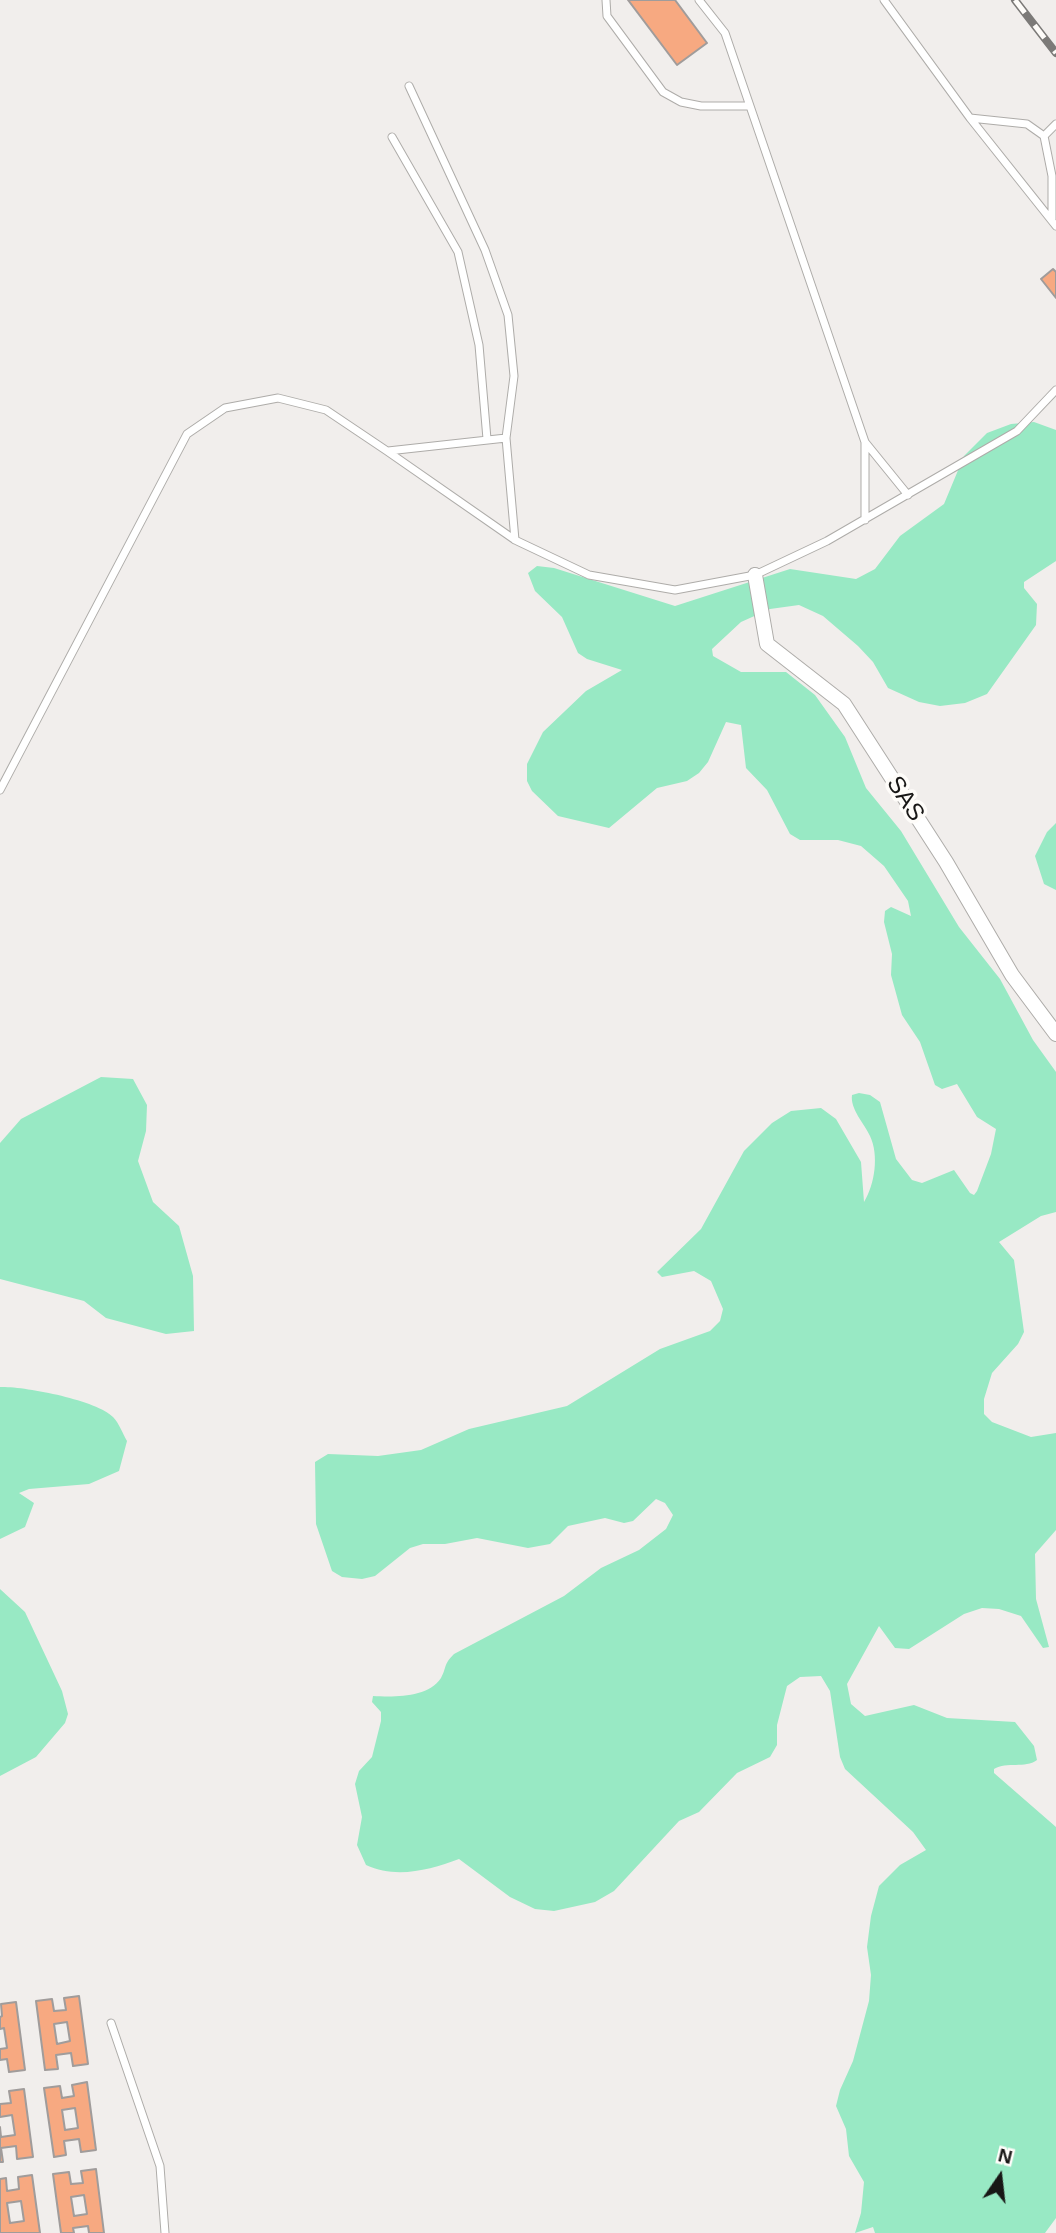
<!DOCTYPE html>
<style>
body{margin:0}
#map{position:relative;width:1056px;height:2233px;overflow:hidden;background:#f1eeec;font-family:Helvetica,sans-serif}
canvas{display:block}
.north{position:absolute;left:965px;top:2142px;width:70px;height:70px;-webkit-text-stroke:5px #fefcf9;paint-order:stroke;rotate:14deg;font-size:19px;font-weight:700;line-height:28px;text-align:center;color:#181716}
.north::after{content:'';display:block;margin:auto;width:24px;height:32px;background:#181716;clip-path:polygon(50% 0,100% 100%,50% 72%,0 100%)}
</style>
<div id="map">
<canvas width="1056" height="2233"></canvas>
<div class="north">N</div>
</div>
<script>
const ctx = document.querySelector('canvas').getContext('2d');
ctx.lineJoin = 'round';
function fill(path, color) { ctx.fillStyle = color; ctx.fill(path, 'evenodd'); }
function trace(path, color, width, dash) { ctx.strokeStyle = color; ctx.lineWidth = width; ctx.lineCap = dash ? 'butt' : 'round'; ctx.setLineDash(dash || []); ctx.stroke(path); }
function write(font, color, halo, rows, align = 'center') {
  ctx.font = font + ' Helvetica,sans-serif'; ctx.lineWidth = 7; ctx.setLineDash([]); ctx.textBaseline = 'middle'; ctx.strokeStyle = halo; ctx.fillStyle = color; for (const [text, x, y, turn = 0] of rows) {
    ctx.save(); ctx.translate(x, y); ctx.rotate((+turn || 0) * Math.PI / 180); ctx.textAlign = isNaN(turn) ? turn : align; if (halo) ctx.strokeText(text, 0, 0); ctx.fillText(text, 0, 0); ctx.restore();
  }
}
const green = new Path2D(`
 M1034,422L1056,430V561L1024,582V588L1037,604L1036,625L987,694L965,703L940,706L919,702L888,688L873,662L858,646L823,616L799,605L770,609L741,622L712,649L713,656L741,672H786L815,695L845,737L866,788L901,831L959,927L1000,979L1033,1040L1056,1072V1212L1041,1216L999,1242L1014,1260L1024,1332L1018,1344L992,1373L984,1399V1414L992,1422L1031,1437L1056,1433V1530L1035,1554L1036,1599L1049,1647L1043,1648L1021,1616L999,1609L982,1608L964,1614L909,1649L895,1648L879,1626L847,1684L851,1704L865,1716L914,1705L947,1718L1015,1722L1034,1746L1037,1760C1025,1769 1007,1761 994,1769V1773L1056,1827V2218L1045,2233H875L873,2227L855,2233L861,2213L864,2182L849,2156L846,2129L836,2106L840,2090L853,2061L869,2001L871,1975L867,1947L871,1916L879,1886L900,1865L926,1850L913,1832L845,1769L840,1757L830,1691L821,1676L800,1677L787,1686L777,1725V1745L770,1757L737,1773L699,1812L679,1821L614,1891L595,1902L554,1911L535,1909L510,1897L459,1859C430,1870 396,1879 366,1865L357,1845L362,1817L355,1784L359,1771L372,1757L381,1721V1712L372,1702L373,1696C394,1697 428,1698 441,1678C447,1667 443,1665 454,1654L564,1596L601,1568L639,1550L666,1529L673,1515L665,1503L656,1499L633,1521L624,1523L605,1518L568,1526L550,1544L528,1548L477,1538L445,1544H423L410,1548L375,1576L362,1579L342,1577L332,1571L316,1524L315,1462L328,1454L378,1456L421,1450L469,1429L567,1406L660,1349L710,1331L720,1321L723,1309L711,1281L694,1271L662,1277L657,1272L701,1229L744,1151L772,1123L791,1111L821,1108L836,1119L861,1162L864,1202C875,1184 879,1155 870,1136C864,1123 850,1109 852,1095L859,1093L870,1095L880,1102L896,1159L912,1180L922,1183L954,1170L970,1193L974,1195L977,1191L991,1154L996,1129L977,1117L957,1084L942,1089L935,1085L920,1042L902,1015L891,975L892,954L884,922L885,911L891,907L911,916L908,901L884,866L861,846L838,840H800L790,834L767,790L746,768L741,725L726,722L708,762L699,773L687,781L657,788L609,828L558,816L532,791L527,781V764L543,732L586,691L622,670L587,659L578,653L562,617L535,591L528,573L537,566L554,568L675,606L790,569L856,579L875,569L900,536L944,504L964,456L987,433L1011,424Z
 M1056,823V890L1044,884L1035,856L1047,832Z
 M101,1077L133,1079L147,1105L146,1131L138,1161L153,1202L179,1226L193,1276L194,1331L166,1334L106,1318L84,1301L0,1279V1143L21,1119Z
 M0,1387C23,1386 97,1400 113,1417C119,1423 123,1434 127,1441L119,1471L89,1484L29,1489L19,1493L34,1503L25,1527L0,1539Z
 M0,1589L25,1612L62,1691L68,1714L65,1723L36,1757L0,1776Z`);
const building = new Path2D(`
 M628,0H675L707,43L677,65Z
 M1053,269L1056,272V298L1041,279Z
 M79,1996L88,2064L73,2066L71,2053L56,2055L58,2069L45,2070L36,2001L52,1999L54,2011L66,2010L64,1998ZM67,2022L70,2041L57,2044L54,2024Z
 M16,2002L25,2070L9,2072L7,2059L0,2060V2049L7,2048L4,2028L0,2029V2017L2,2016L1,2004Z
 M87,2082L96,2150L81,2152L79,2139L64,2141L66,2155L54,2157L44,2088L60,2086L62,2098L74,2096L72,2085ZM75,2108L78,2128L65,2130L62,2110Z
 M24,2089L33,2157L17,2159L16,2146L1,2148L3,2162H0V2127L1,2137L15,2135L12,2115L0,2117V2104L11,2103L9,2091Z
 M96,2169L104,2233H89L88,2226L73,2228L74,2233H61L53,2174L69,2172L71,2184L83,2183L81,2171ZM84,2195L87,2214L74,2216L71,2197Z
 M32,2175L40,2233H0V2179L6,2178L7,2191L19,2189L18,2177ZM21,2201L24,2221L10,2223L7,2203Z`);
const service = new Path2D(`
 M606,0L607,16L663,92L681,102L701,106H749
 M699,0L725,33L865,442V520
 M884,0L970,118
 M1044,136L1056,124
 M392,137L458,252L479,345L487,439
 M1052,219V176L1044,136L1027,124L970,118L1056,226
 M506,438L515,540
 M865,442L908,495
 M388,451L506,438L514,376L508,315L485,250L409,86
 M0,790L187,434L225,408L278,398L326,410L387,451L515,540L589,575L675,590L755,575L827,541L1017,431L1056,390
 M111,2023L160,2166L165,2233`);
const minor = new Path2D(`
 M755,575L767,644L844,704L946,862L1012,975L1056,1034`);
const rail = new Path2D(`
 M1015,0L1056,53`);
const streetNames = [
 ["SAS",905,799,57]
];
fill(green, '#98e9c4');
fill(building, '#f7a981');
trace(building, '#a09c9b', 2);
trace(service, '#aeaca9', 9);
trace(minor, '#aeaca9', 16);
trace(service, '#fff', 7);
trace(minor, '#fff', 14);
trace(rail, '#7c7a78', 8);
trace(rail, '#fefcf9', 5, [16]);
write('24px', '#181716', '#fefcf9', streetNames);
</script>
